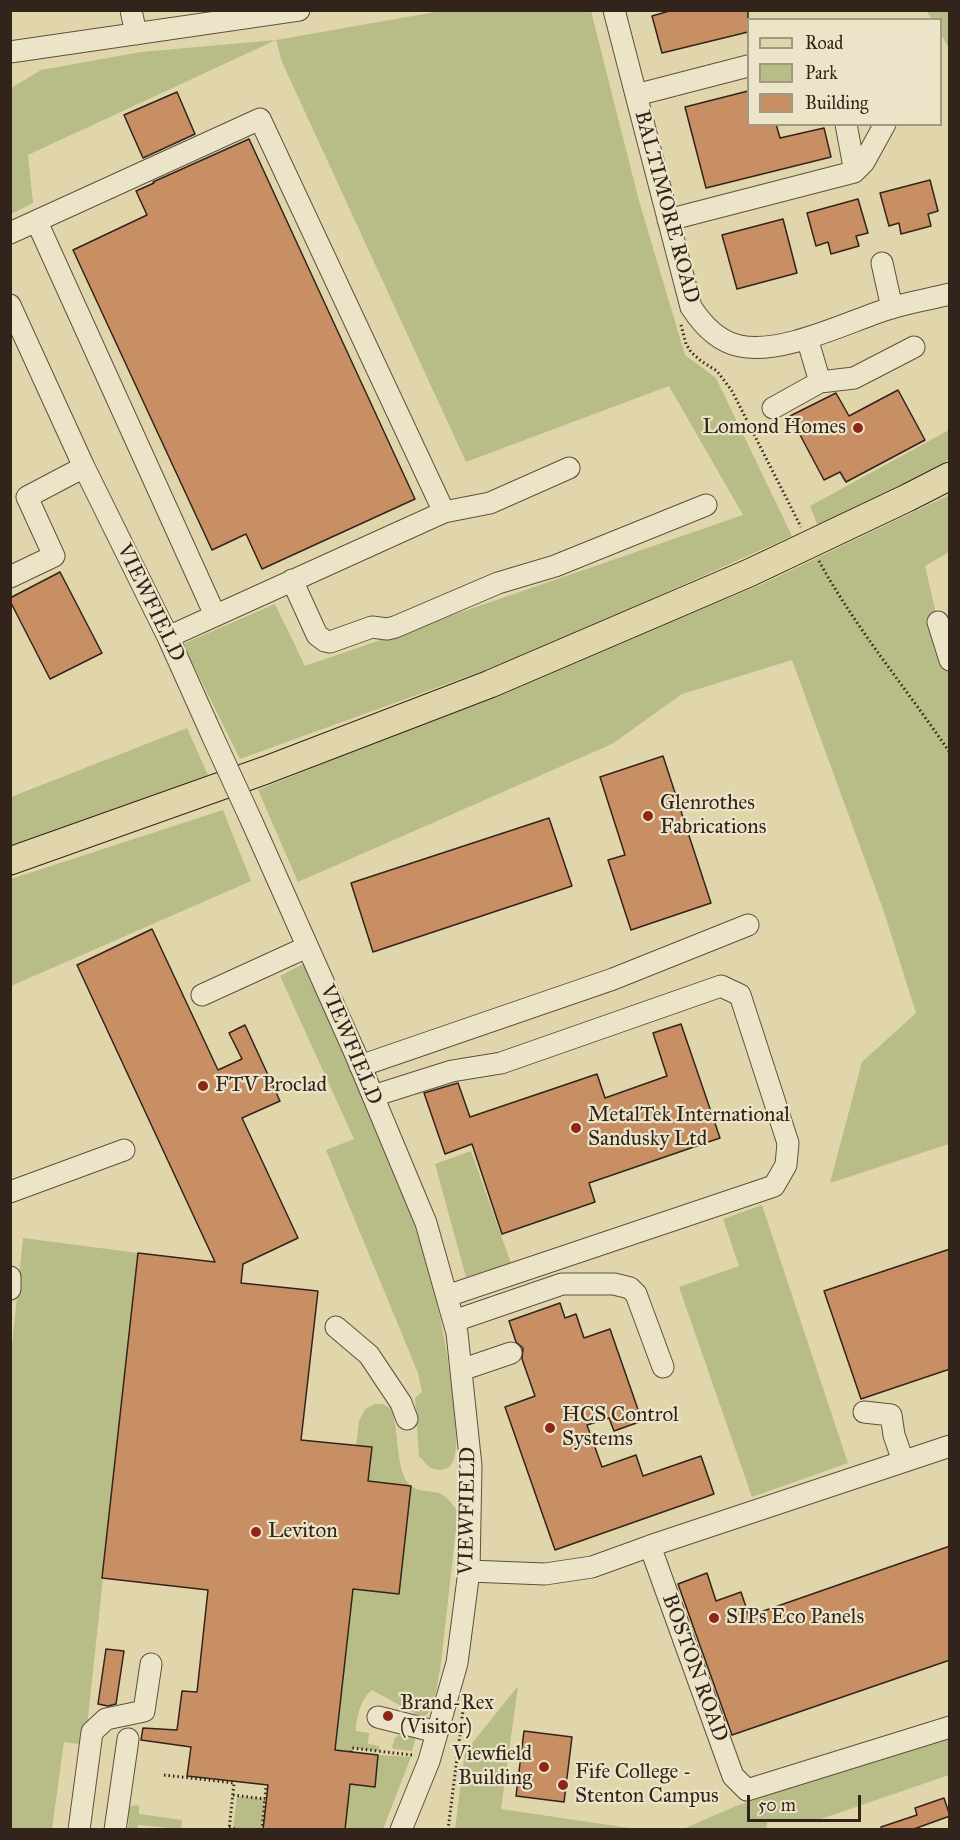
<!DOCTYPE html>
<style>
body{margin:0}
#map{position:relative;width:960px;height:1840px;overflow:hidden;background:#e1d6ab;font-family:"IM FELL Great Primer",serif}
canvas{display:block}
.frame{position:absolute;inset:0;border:12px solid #32241a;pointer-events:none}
.legend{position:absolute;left:747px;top:18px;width:195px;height:108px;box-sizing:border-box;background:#ece4c8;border:2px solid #a29782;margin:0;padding:8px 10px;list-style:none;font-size:18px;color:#32241a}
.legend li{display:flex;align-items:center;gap:12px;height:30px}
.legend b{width:30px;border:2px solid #a29782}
.scale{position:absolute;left:747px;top:1795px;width:114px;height:27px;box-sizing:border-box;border:3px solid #32241a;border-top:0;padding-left:8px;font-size:18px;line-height:21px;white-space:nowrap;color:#32241a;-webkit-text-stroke:4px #ece4c8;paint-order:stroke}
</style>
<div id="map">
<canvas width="960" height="1840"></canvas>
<div class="frame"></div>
<ul class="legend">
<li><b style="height:8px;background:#e1d6ab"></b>Road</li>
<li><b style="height:16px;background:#b8bc86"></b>Park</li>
<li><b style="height:16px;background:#c88f65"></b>Building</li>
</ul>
<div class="scale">50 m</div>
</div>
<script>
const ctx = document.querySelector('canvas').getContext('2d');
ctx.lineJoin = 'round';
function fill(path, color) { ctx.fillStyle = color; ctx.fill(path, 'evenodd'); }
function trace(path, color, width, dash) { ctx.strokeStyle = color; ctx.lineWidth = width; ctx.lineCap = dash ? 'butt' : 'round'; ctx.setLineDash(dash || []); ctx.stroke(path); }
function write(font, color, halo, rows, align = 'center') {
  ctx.font = font + ' "IM FELL Great Primer",serif'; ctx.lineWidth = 4.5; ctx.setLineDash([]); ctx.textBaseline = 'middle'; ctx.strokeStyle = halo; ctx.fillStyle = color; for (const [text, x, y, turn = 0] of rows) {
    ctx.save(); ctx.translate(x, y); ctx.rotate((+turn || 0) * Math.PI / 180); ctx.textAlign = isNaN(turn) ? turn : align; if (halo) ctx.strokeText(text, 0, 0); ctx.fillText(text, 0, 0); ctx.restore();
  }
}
const green = new Path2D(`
 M441,11H591L639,201L685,355L716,378L792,536L524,656L240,759L183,644L275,604L305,666L743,515L669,386L466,462L282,62L276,40L28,155L33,203L11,214V88L41,70L141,52L276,40Z
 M922,11H949V49L941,34L940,20L932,19L927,12Z
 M949,430V460L819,529L810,506Z
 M949,495V552L925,566L938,622L950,660L949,1144L830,1183L862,1062L916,1013L884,912L792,660L682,694L612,744L298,882L258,790L758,586Z
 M187,728L208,775L141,804L11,852V797Z
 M223,810L251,881L11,986V879Z
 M303,964C336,1036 369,1108 397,1182C406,1205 416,1227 423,1250C440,1306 450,1363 455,1421C456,1440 462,1479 430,1468L419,1456L415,1398L422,1392L418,1373L326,1150L354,1139L280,976Z
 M471,1151L511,1263L466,1277L435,1164Z
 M762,1205L848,1463L752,1497L679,1287L739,1266L723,1219Z
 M23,1238L138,1253L85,1745L64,1742L52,1829L11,1830L10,1365Z
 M375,1404H383L391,1409C400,1430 395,1472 410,1485C419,1493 432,1490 441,1494C448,1497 453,1506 458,1511L441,1663L433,1708L423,1718L372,1690C361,1698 356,1718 356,1731L369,1733L368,1744L379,1746V1751L352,1748L351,1752L335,1750L353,1589L368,1481L356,1446L359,1421L365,1409Z
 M518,1686L501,1809L636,1829H455L465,1752Z
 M949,1732V1775L815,1821L768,1819L766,1829L681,1830L736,1806Z
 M402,1733L416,1737L412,1751L394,1749L392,1747L395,1738Z
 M378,1755L411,1757L383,1829L345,1830L350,1784L375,1787Z
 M237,1796L265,1799L262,1829H233Z
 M139,1805V1814L182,1820L181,1829L138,1825L137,1829H128L129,1809L131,1806Z`);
const building = new Path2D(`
 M673,10H748V32L662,53L652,16Z
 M748,91V124H776L780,138L824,128L831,157L706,188L685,107Z
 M177,92L195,134L143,158L124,115Z
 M249,139L415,499L262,569L246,534L212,550L73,250L147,215L136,191L154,183L153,182Z
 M930,180L938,211L928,214L931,226L901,234L899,223L889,226L880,193Z
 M858,199L868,233L856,236L859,246L831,254L828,242L816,246L807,213Z
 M783,219L797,273L737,289L722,235Z
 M898,390L925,440L846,482L840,472L824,480L790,416L836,393L849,416Z
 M60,572L102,653L50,679L10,601V598Z
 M663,756L711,903L631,930L608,860L625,855L600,777Z
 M549,818L572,886L373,952L351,883Z
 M152,929L218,1070L242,1059L229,1033L245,1025L280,1101L242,1118L298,1238L243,1264L241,1283L318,1291L301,1440L372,1447L368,1481L411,1486L399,1594L353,1589L335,1750L378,1755L375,1787L350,1784L345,1830H263L268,1785L187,1776L191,1747L141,1740L143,1728L177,1730L182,1691L197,1692L208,1590L102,1578L138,1253L215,1262L77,965Z
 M681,1024L720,1138L589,1183L595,1202L502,1234L472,1144L445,1154L424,1093L458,1083L470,1117L597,1074L605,1098L667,1076L653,1033Z
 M950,1249V1369L861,1399L824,1291Z
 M560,1303L565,1318L576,1314L584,1338L610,1329L642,1421L614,1431L609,1418L587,1425L602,1467L636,1455L643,1476L701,1456L714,1494L555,1550L505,1407L535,1396L522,1359L523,1348L516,1342L509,1321Z
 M950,1546V1660L732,1735L678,1584L707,1573L716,1601L741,1592L749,1616Z
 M106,1649L124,1651L116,1704L108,1706L98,1704Z
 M524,1731L572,1737L564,1802L516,1796Z
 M944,1798L950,1816L911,1830H881V1827L917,1815L915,1808Z`);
const path = new Path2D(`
 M681,325L686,344L691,352L701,361L717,371L732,391L801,527
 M819,561C856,629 907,689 950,753
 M351,1752L352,1748L412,1755
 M164,1775L234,1783L229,1830
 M233,1795L265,1799
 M229,1828L243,1830
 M262,1830L266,1787
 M448,1830L463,1710`);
const minor = new Path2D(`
 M131,10L136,34
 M614,10L691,307C702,324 719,342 740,346C783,355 849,321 891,308C910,302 930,299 950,294
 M10,52L299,10
 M636,95L748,66
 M854,172L864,162L885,124
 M668,220L854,172V167L846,124
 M37,222L215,615
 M10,233L260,119L444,512
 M882,263L892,308
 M10,305L84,467L168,637L212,735
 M807,338L820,382
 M773,408L820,382L854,378L914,347
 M10,577L54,556L27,497L84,467
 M292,580L317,635L325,641L330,642L372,627L387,629L395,627L498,583L555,566L706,505
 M938,622L950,660
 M168,637L444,512L490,503L569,468
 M252,822L355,1053L426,1223L457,1333L471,1466L469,1571L457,1663L429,1761L401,1830
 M202,995L307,947
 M360,1066L613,979L748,925
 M373,1096L452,1071L501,1063L721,986L740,995L788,1143L786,1165L774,1186L447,1296
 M10,1192L124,1150
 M10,1277V1289
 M454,1321L562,1284H614L630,1288L636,1294L663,1367
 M336,1327L369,1355L401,1403L407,1419
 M461,1370L511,1353
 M864,1412L891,1415L894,1435L903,1461
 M650,1546L733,1776L747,1790L950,1727
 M469,1571L545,1574L592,1567L650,1546L950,1446
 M378,1717L437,1732
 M79,1830L92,1732L106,1719L144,1711L151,1664
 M115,1830L128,1739`);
const major = new Path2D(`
 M10,861L266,770L490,684L749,573L907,498L950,476`);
const minorBridge = new Path2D(`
 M212,735L252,822`);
const markers = [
 [858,428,6,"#8f2418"],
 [648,816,6,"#8f2418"],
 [203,1086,6,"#8f2418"],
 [576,1128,6,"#8f2418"],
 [550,1428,6,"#8f2418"],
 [256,1532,6,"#8f2418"],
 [714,1618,6,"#8f2418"],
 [388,1716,6,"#8f2418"],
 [544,1767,6,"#8f2418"],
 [563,1785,6,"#8f2418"]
];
const streetNames = [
 ["BALTIMORE ROAD",666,207,75],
 ["VIEWFIELD",150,603,64],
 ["VIEWFIELD",350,1045,67],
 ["VIEWFIELD",468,1511,-89],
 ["BOSTON ROAD",694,1668,70]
];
const poiNames = [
 ["Lomond Homes",846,428,"right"],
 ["Glenrothes",660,804],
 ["Fabrications",660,828],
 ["FTV Proclad",215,1086],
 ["MetalTek International",588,1116],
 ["Sandusky Ltd",588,1140],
 ["HCS Control",562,1416],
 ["Systems",562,1440],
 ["Leviton",268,1532],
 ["SIPs Eco Panels",726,1618],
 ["Brand-Rex",400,1704],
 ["(Visitor)",400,1728],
 ["Viewfield",532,1755,"right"],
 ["Building",532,1779,"right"],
 ["Fife College -",575,1773],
 ["Stenton Campus",575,1797]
];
fill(green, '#b8bc86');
fill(building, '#c88f65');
trace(building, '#32241a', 1.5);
trace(minor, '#5e503e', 23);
trace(major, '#32241a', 29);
trace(path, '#32241a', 3, [1.5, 3]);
trace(minor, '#ece4c8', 21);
trace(major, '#e1d6ab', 27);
trace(minorBridge, '#5e503e', 23, []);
trace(minorBridge, '#ece4c8', 21);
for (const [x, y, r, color] of markers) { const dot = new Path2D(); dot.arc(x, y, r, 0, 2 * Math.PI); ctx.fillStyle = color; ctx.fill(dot); trace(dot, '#ece4c8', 2); }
write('21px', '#32241a', '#ece4c8', streetNames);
write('21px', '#32241a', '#ece4c8', poiNames, 'left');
</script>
